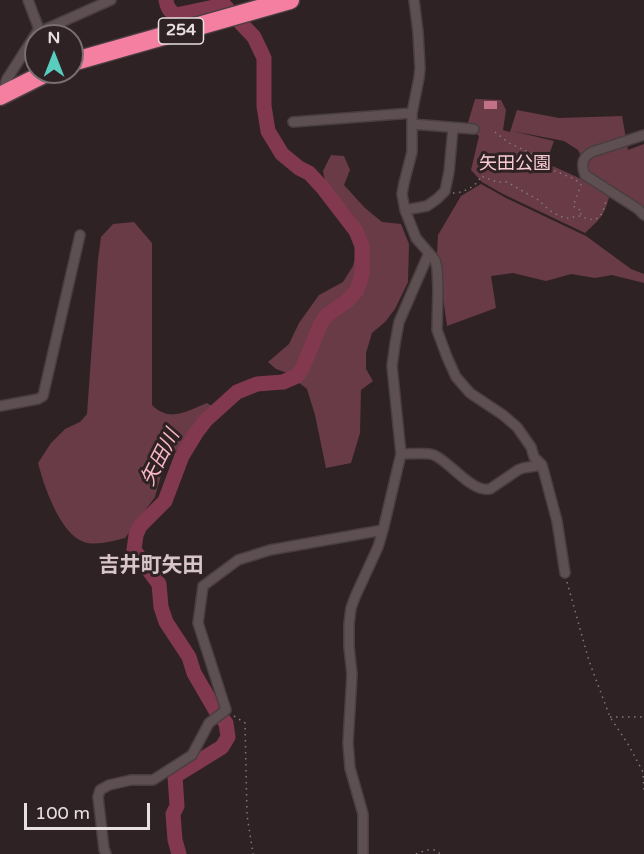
<!DOCTYPE html>
<meta charset="utf-8">
<style>
body{margin:0}
#map{position:relative;width:644px;height:854px;overflow:hidden;background:#2f2225;font-family:"Varela Round",sans-serif}
canvas{display:block}
.north{position:absolute;left:24px;top:24px;width:60px;height:60px;box-sizing:border-box;background:#2f2225;border:2px solid #796e70;border-radius:50%;rotate:0deg;font-size:16px;font-weight:700;line-height:24px;text-align:center;color:#e8dfe1}
.north::after{content:'';display:block;margin:auto;width:21px;height:27px;background:#59cebe;clip-path:polygon(50% 0,100% 100%,50% 72%,0 100%)}
.scale{position:absolute;left:24px;top:803px;width:126px;height:27px;box-sizing:border-box;border:3px solid #e8dfe1;border-top:0;padding-left:8px;font-size:18px;line-height:21px;white-space:nowrap;color:#e8dfe1;-webkit-text-stroke:4px #2f2225;paint-order:stroke}
</style>
<div id="map">
<canvas width="644" height="854"></canvas>
<div class="north">N</div>
<div class="scale">100 m</div>
</div>
<script>
const ctx = document.querySelector('canvas').getContext('2d');
ctx.lineJoin = 'round';
function fill(path, color) { ctx.fillStyle = color; ctx.fill(path, 'evenodd'); }
function trace(path, color, width, dash) { ctx.strokeStyle = color; ctx.lineWidth = width; ctx.lineCap = dash ? 'butt' : 'round'; ctx.setLineDash(dash || []); ctx.stroke(path); }
function write(font, color, halo, rows, align = 'center') {
  ctx.font = font + ' "Varela Round","Noto Sans JP",sans-serif'; ctx.lineWidth = 6; ctx.setLineDash([]); ctx.textBaseline = 'middle'; ctx.strokeStyle = halo; ctx.fillStyle = color; for (const [text, x, y, turn = 0] of rows) {
    ctx.save(); ctx.translate(x, y); ctx.rotate((+turn || 0) * Math.PI / 180); ctx.textAlign = isNaN(turn) ? turn : align; if (halo) ctx.strokeText(text, 0, 0); ctx.fillText(text, 0, 0); ctx.restore();
  }
}
const green = new Path2D(`
 M475,99L501,100L506,110L503,130L510,132L517,110L559,118L622,116L628,150L644,144V211L591,174L578,150L564,141L512,131L554,141L546,163L577,177L610,194C604,216 601,218 585,233L503,194L482,182L471,170L479,136L467,126Z
 M331,155L344,156L350,170L344,185L365,208L382,222L401,224L409,244L408,282L395,309L385,322L372,333L366,353V369L373,381L361,390L360,433L351,463L326,468L315,415L307,389L287,373L276,369L268,362L289,344L299,323L319,295L343,282L353,266L362,234L354,216L325,181L323,171Z
 M481,184L506,198L586,236L631,269L644,274V283L612,275L595,278L571,274L546,281L513,273L491,276L496,308L447,326L437,254L438,235L461,196Z
 M134,222L152,243V405C170,423 187,411 207,403L215,408V418L207,429L187,438L174,453L163,468L155,497L125,538C114,541 95,546 84,542C60,534 44,486 38,463L51,443L65,429L80,422L87,414L98,259L101,237L113,224Z`);
const river = new Path2D(`
 M166,0C167,7 169,11 176,15L224,5L254,37L264,58V106L268,131L282,154L299,168L309,173L323,188L356,231L362,246V274L357,290L347,301L326,316L321,323L302,369L297,376L283,382L257,384L237,392L206,420L196,433L182,456L165,501L140,526L136,535L134,550L159,584L161,607L166,622L189,657L194,673L216,711L226,723L228,737L222,747L175,776L177,806L173,814L175,840L179,854`);
const building = new Path2D(`
 M484,101H497V109H484Z`);
const path = new Path2D(`
 M495,132L509,143L537,156L547,168L575,179L581,185L573,206L582,211L580,216
 M453,193C464,193 477,186 481,176L497,182H507L540,201C546,209 559,218 569,218C572,218 575,216 579,216C585,217 591,222 598,218C603,214 605,206 606,200
 M567,582L589,661L610,717L628,744L643,772L644,790
 M234,716L245,723L247,815L253,854
 M610,717H644
 M416,854C424,851 434,846 440,854`);
const street = new Path2D(`
 M414,0L418,32L420,68L419,78L412,113V152L404,183L402,194L405,210L416,238L435,260L437,268L438,289L437,330L447,357L456,377L470,393L503,415L517,427L531,447L534,457L542,465L557,521L565,573
 M37,33L111,0
 M7,93L5,85L7,79L39,29L28,0
 M293,122L412,113
 M412,124L474,129
 M644,135L592,152C582,157 581,165 585,175L638,209L644,215
 M405,210L427,206L437,199L445,191L449,172L453,128
 M0,406L38,399L43,396L80,235
 M401,454C409,454 428,452 434,455C450,462 472,493 490,489L518,470L523,468L542,465
 M106,854L104,849L98,797L100,790L109,785L131,780H153L192,755L209,723L226,710L198,623L203,586L238,560L270,550L383,530
 M363,854V814L350,768L348,743L352,674L349,647V624L351,608L355,597L378,547L383,530L401,454L392,366L395,344L399,322L429,253`);
const highway = new Path2D(`
 M72,62L290,0
 M0,96L48,72`);
const shields = [
 [181,31,45]
];
const shieldNames = [
 ["254",181,31]
];
const parkNames = [
 ["矢田公園",515,164]
];
const waterNames = [
 ["矢田川",161,458,-63]
];
const quarterNames = [
 ["吉井町矢田",151,566]
];
fill(green, '#683b47');
trace(river, '#82394f', 15);
fill(building, '#c27287');
trace(street, '#493e41', 12);
trace(highway, '#493e41', 21);
trace(path, '#83777a', 1.5, [1.5, 4.5]);
trace(street, '#5e4f52', 9);
trace(highway, '#f57fa1', 18);
for (const [x, y, w] of shields) { const box = new Path2D(); box.roundRect(x - w / 2, y - 13, w, 26, 4.5); ctx.fillStyle = '#2f2225'; ctx.fill(box); trace(box, '#e8dfe1', 1.5); }
write('bold 16px', '#e8dfe1', null, shieldNames);
write('18px', '#f9cbd5', '#2f2225', parkNames);
write('italic 20px', '#fab7c7', '#2f2225', waterNames);
write('bold 21px', '#d7c5c9', '#2f2225', quarterNames);
</script>
